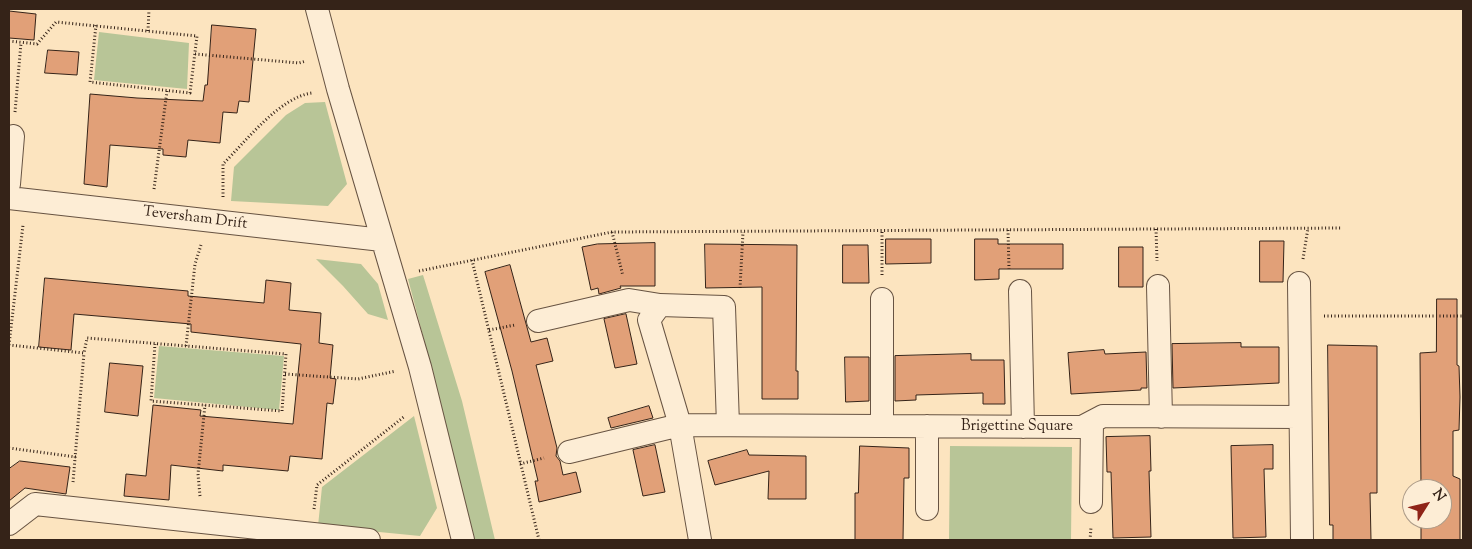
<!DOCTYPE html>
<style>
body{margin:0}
#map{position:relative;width:1472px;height:549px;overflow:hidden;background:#fce4bf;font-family:"Sorts Mill Goudy",serif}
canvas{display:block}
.frame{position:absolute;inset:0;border:10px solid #352318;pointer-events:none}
.north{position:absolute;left:1402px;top:479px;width:50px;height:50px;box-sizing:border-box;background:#fdedd5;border:1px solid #ad9c89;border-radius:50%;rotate:54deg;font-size:14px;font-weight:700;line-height:20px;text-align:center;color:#352318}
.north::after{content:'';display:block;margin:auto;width:18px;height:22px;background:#8f2418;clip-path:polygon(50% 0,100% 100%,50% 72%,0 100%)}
</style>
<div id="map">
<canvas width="1472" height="549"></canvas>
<div class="frame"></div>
<div class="north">N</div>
</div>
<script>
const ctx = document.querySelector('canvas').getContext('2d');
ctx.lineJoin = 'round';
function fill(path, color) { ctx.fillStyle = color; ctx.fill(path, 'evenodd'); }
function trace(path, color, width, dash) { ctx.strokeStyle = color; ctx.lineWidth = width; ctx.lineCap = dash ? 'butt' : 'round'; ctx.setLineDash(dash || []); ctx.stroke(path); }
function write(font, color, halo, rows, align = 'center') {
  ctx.font = font + ' "Sorts Mill Goudy",serif'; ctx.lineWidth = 4.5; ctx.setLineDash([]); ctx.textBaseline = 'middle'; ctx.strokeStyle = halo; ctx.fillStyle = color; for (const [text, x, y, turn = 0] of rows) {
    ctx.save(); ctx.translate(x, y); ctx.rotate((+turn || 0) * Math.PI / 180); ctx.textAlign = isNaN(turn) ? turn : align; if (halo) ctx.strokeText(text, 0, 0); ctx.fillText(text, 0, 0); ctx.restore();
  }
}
const green = new Path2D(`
 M99,32L189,43L187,89L94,80Z
 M325,102L347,184L328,206L231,201L234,167L286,115L305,103Z
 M316,259L361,264L378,284L388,320L368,314L343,286Z
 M423,275L462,401L495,540H474L441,404L408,279Z
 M159,346L284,356L279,410L154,398Z
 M414,416L437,508L420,536L318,526L322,487Z
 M950,446L1072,447L1071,540H949Z`);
const building = new Path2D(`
 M9,11L36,14L34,40L9,38Z
 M212,25L256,29L249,102L239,101L237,113L223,112L220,143L188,140L186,157L163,155V149L110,145L107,187L84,184L90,94L137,98L203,101L205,85H207Z
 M48,50L79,52L77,75L45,73Z
 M886,239H931V263L886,264Z
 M975,239H998V244H1063V269H999V279L975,280Z
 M1260,241H1284L1283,282H1260Z
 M655,243V286H620L621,288L599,294L598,288L591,290L582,247L597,244Z
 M705,244L797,245L796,371H798V399H762V287L706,288Z
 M843,245H868L869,283H843Z
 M1119,247H1143V287H1119Z
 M510,265L531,342L547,338L553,361L536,365L557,448L556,456L560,461L563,475L576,472L581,492L539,502L535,481H538L512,371L485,272Z
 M45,278L188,291V296L264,303L266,280L291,283L289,310L321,313L319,343L333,345L330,378L336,379L333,404L327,403L322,459L290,456L288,471L223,465V471L171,465L169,500L124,496L126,474L146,476L153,405L201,410L200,416L293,424L301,344L191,332V324L74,314L71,350L39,347Z
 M1437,299H1457V365L1459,366L1460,397L1459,430L1453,431V476L1460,479V540H1421V519H1442V489H1421L1420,353L1436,352Z
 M626,314L637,364L615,368L604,319Z
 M1241,343V347H1279V383L1173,388L1172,344Z
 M1328,345L1377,346V493H1370L1371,540H1333V525H1330Z
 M1104,350L1105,354L1146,352L1147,388H1141V390L1071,394L1068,353Z
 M971,354V360H1004L1005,404H983V393L916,395V400L895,401V356Z
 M845,357H869V401L846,402Z
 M110,363L143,366L138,416L105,412Z
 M649,406L653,418L611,428L608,418Z
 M1150,436L1151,471H1149L1151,537L1113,538L1111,472H1107L1106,437Z
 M655,445L665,492L643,496L633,450Z
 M1273,445V469H1264L1266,537L1233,538L1231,446Z
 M860,446L909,448V478H904L903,540H855V493H858Z
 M747,450L749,455L806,456V499H768L769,471L715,485L708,461Z
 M20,461L70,467L66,494L25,488L9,501V469Z`);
const path = new Path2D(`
 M148,31L149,9
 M9,41L37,44L56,22L197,36L190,93L90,82L96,25
 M195,54L299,63L306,61
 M15,112L21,43
 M154,189L167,91
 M223,197V164C246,141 280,97 312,93
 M1156,229L1157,261
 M1008,230L1009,269
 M612,232L623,276
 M1303,259L1308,228
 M472,260L539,540
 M419,271L612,232L1342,228
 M882,275V230
 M740,288L743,232
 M1324,316H1463
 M489,330L515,325
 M9,345L84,353L87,338L286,354L282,411L151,401L155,344
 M9,345L23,225
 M186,346L195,264L201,245
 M285,374L358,379L396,371
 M9,448L76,457
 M520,464L544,458
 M73,482L84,353
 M200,496L198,474L205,405
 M314,509L317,485L405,416
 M1090,540L1091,527`);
const minor = new Path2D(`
 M317,9L338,89L420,367L463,540
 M9,184L13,136
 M9,198L382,240
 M1299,283L1302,540
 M1158,286L1161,417
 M1020,291L1023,427
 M882,299V426
 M538,321L629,300L660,305
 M569,452L680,425L1082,427L1103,416L1300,417
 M1091,502L1092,422
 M927,509V426
 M9,524L35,504L369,540
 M700,540L680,425L649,320L660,305L724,307L728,425`);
const streetNames = [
 ["Teversham Drift",195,219,7],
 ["Brigettine Square",1017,427]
];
fill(green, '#b8c597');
fill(building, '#e1a078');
trace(building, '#352318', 1);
trace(minor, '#675342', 24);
trace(path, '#352318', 3, [1, 2.5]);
trace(minor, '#fdedd5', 22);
write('15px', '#352318', '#fdedd5', streetNames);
</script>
